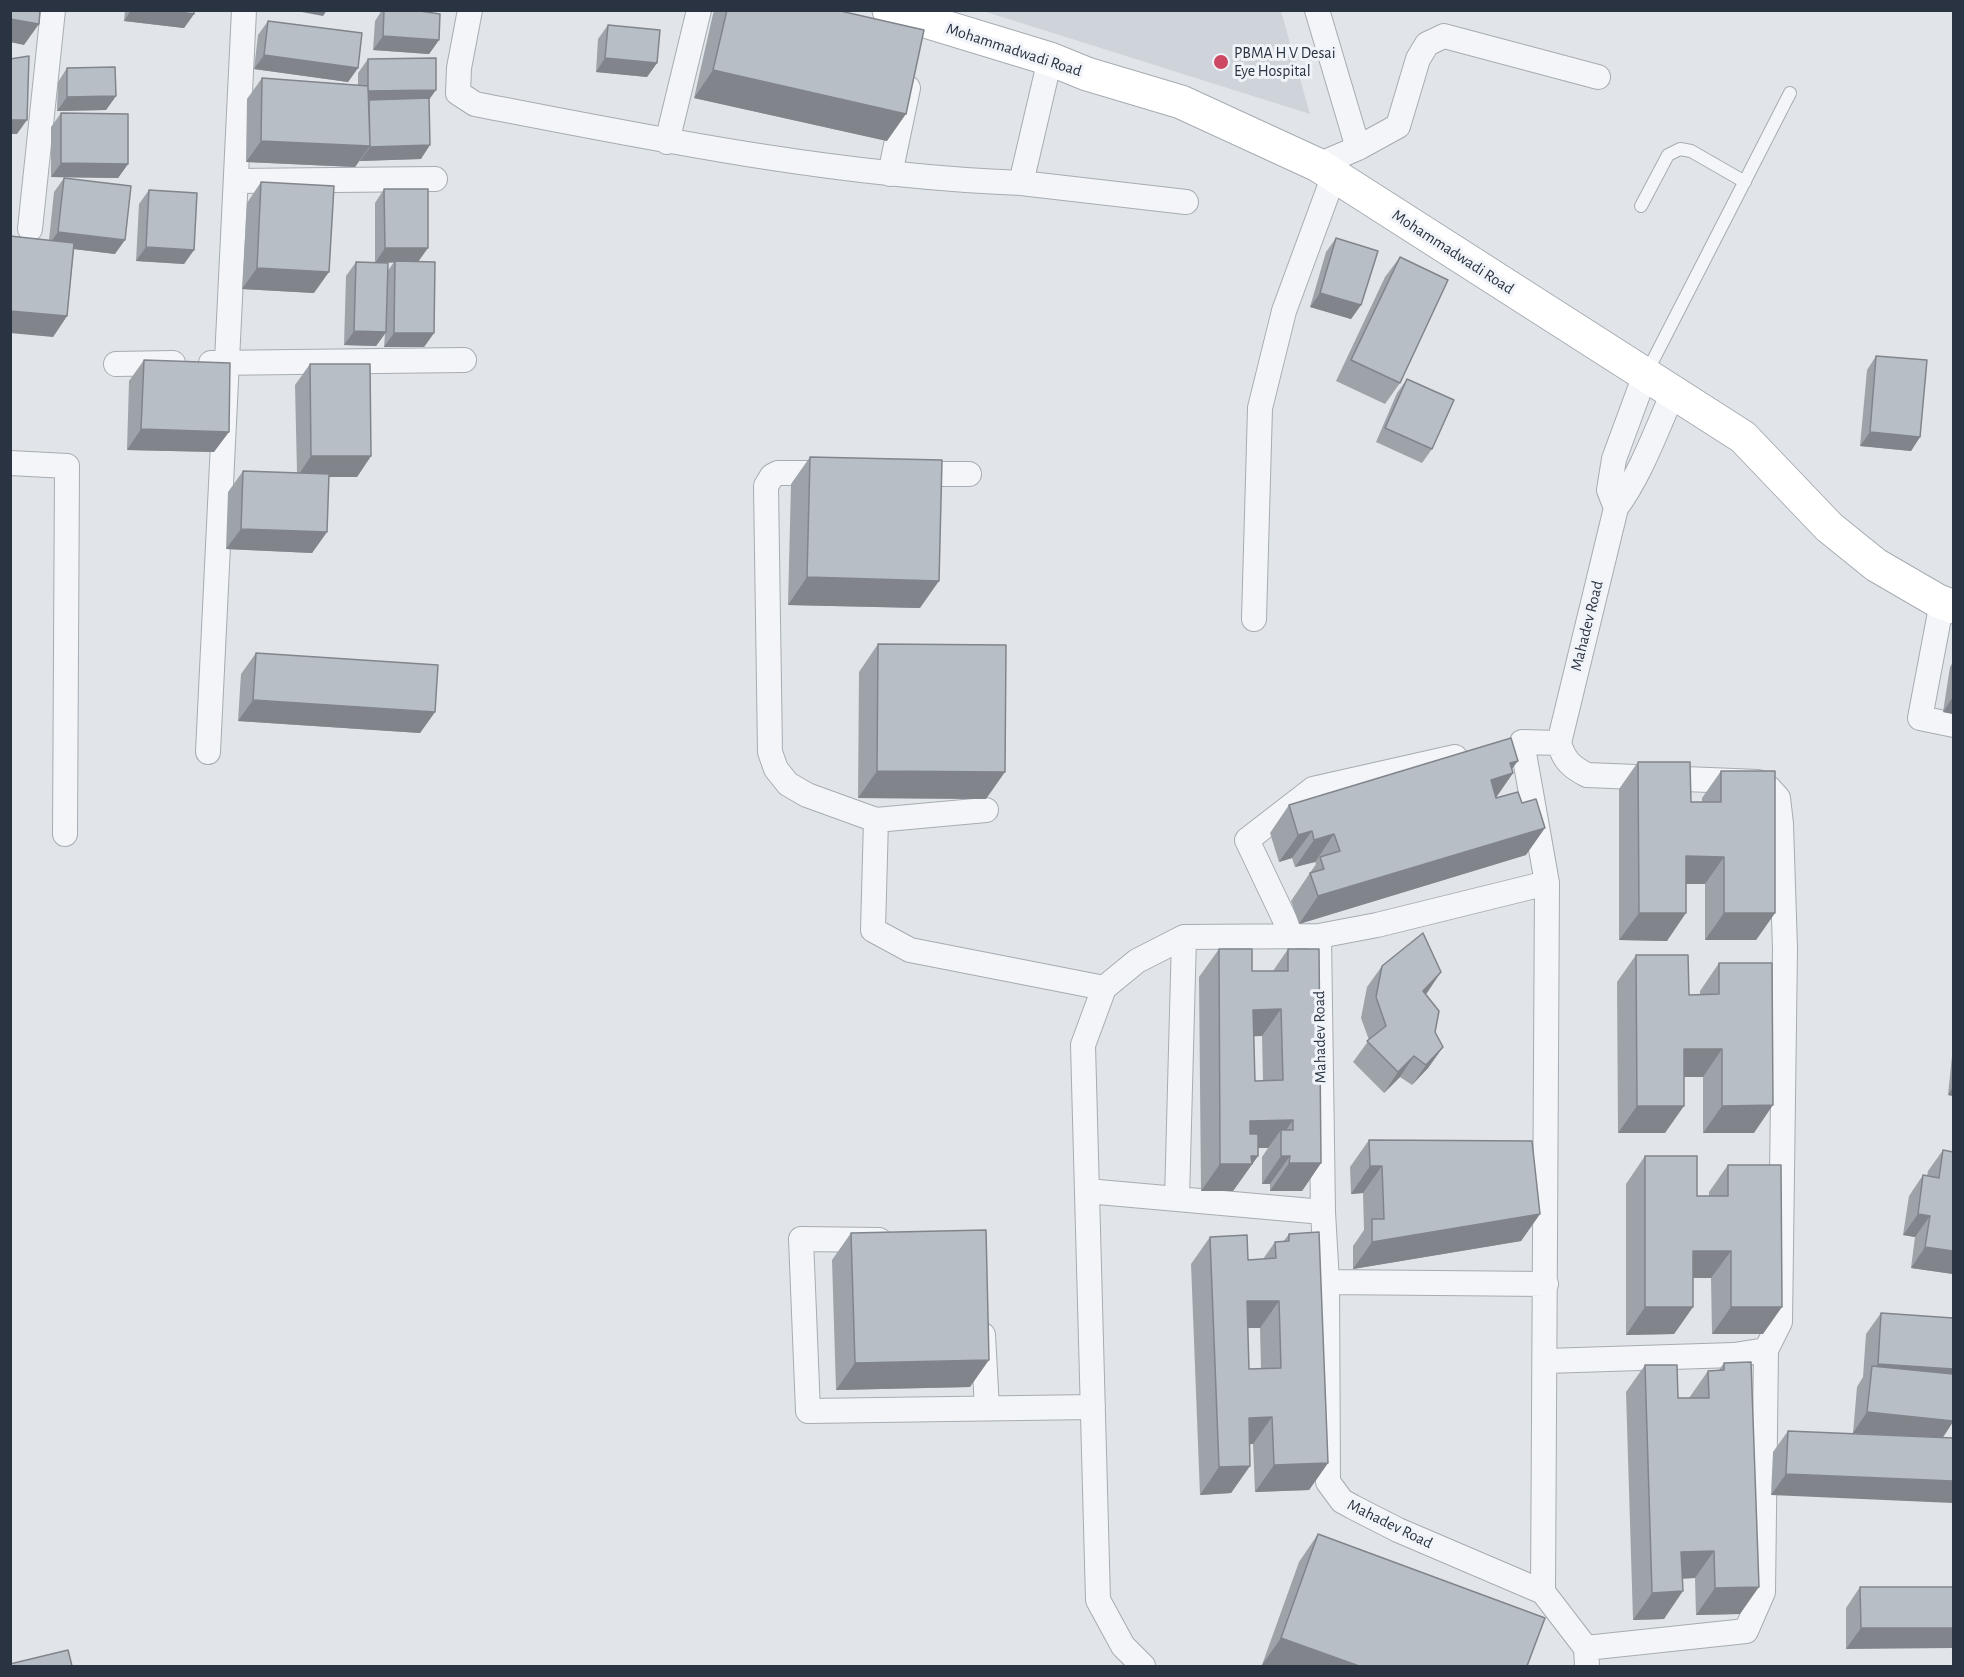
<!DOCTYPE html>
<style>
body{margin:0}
#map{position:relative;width:1964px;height:1677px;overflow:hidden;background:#e1e5e9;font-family:"Alegreya Sans",sans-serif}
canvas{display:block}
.frame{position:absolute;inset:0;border:12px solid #293341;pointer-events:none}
</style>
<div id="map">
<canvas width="1964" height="1677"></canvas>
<div class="frame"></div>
</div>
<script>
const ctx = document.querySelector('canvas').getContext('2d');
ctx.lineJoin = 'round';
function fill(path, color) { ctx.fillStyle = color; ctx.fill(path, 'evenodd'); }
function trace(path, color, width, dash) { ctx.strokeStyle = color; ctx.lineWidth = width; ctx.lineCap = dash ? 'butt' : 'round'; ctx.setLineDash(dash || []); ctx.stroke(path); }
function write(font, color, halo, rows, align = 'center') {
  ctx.font = font + ' "Alegreya Sans",sans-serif'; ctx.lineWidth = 6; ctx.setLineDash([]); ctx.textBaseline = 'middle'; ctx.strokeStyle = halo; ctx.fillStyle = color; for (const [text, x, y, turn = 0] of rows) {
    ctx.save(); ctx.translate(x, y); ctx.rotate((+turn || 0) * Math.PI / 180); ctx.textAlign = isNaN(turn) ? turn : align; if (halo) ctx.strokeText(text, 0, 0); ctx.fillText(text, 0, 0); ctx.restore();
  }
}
const built = new Path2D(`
 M983,11H1281L1310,114Z`);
const lane = new Path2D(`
 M1641,206L1668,155L1680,149L1691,151L1745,182
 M1646,374L1790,93`);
const street = new Path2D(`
 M470,10L459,68L458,93L475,104C655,139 837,176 1021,183L1050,59
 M1317,10L1358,148
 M667,142L699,10
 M1318,165L1358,148L1398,126L1418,59L1427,44L1444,36L1598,77
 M890,174L908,88
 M236,181L435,179
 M1021,183L1186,202
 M30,229L53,10
 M211,363L464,360
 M116,364L173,363
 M10,463L67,466L65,834
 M832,473H778L772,476L766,486L770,752L776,769L788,784L807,795L876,820L986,810
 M908,474H969
 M1616,508L1609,490L1614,459L1645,375
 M1942,602L1920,718L1954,725
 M1254,619L1260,408L1284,311L1334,175
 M1559,743L1616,508C1641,474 1656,431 1673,393
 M208,752L244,10
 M876,820L873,930L910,950L1104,988
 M1319,936L1323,1212L1327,1282L1328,1482L1342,1501L1353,1507L1398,1530L1543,1592L1547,883L1522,742L1559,743
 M1293,937L1247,840L1313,789L1455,757
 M1087,1191L1323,1212
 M1177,1199L1184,937L1319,936L1377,925L1547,883
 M879,1240L801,1239L808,1411L1093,1407
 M1327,1282L1546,1284
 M983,1335L987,1408
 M1546,1361L1734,1355L1766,1350L1780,1322L1785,949L1781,824L1778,798L1769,788L1758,782L1587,775C1571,767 1564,760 1559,743
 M1543,1592L1586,1648L1587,1666
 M1586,1648L1746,1631L1763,1592L1766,1350
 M1143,1666L1123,1646L1098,1600L1083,1045L1104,988L1137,961L1184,937`);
const secondary = new Path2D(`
 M889,10L1050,59L1087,74L1181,102L1318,165L1743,437L1829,527L1876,565L1938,601L1954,607`);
const wall = new Path2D(`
 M125,10H194V14L184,28L124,21Z
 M382,10H413L439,40L429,54L373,50L375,21Z
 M715,10H836L887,141L694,98L713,14Z
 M268,21L358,68L348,82L254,69L258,35Z
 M608,25L657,63L647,77L596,72L598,39Z
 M368,59L429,100L421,159L360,161V160L355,167L246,162L247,99L262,78L358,85V73Z
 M67,68L116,96L106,110L57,111L58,82Z
 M61,113L128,164L118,178L51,177V127Z
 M64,178L115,254L74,249L67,316L53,337L49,240L54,192Z
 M261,182L314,293L242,289L247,203Z
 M384,189L419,262L434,333L424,347H384L385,334L376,346L344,345L346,276L356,262L387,272L394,262L375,263V203Z
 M149,190L194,250L184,264L136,261L139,204Z
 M1336,238L1361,305L1351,319L1310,307L1326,252Z
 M1400,257V383L1385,404L1336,381L1385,277Z
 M1876,356L1920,437L1911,451L1860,446L1867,370Z
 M144,360L214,452L127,450L129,381Z
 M310,364L371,456L357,477H329L327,532L312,553L226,549L228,492L243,471L297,473L295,385Z
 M1407,379L1432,449L1422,463L1376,442L1397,393Z
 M810,457L920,608L788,605L791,484Z
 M878,644L986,799L858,798L859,672Z
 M256,653L435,712L420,733L238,721L241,674Z
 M1953,662V714L1943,712L1950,667Z
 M1638,762L1691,802H1702V798L1721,771L1775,913L1756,940H1705V884H1686L1667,941L1619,940V789Z
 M1512,769L1513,773L1496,798L1526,855L1299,924L1291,901L1316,864L1315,862L1295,867L1292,858L1279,862L1270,833L1289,805Z
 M1219,949L1252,971H1273L1288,949L1321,1163L1302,1191H1270V1184H1262V1157L1268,1148H1258V1156L1233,1191H1201L1199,977ZM1254,1036H1262L1263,1081H1255Z
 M1636,955L1689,995H1700V991L1719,963L1754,1133H1703V1077H1684L1665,1133H1618L1617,982Z
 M1382,966L1425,994L1435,1032L1443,1047L1428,1068L1412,1085L1400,1077L1384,1093L1353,1062L1369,1040L1361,1018L1367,987Z
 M1953,1046V1096L1948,1095Z
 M1369,1140L1540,1214L1521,1241L1353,1269V1246L1364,1230L1363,1193L1351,1194L1350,1167Z
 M1943,1150L1953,1274L1911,1268L1915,1237L1903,1235L1909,1196L1923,1175L1927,1176L1928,1171Z
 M1645,1156L1697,1196H1709V1192L1728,1165L1763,1334H1712L1711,1278H1693V1307L1674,1334L1626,1335V1184Z
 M851,1233L970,1387L836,1390L832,1260Z
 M1289,1234L1328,1463L1309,1490L1255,1492L1253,1444H1250V1466L1231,1493L1200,1495L1191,1264L1210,1237L1248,1260L1263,1259L1275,1242H1283ZM1248,1328H1260L1261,1369H1249Z
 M1881,1313L1953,1422L1771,1495L1773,1452L1788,1431L1872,1435L1853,1433L1857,1387L1863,1377L1866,1334Z
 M1724,1363L1740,1614L1696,1615L1695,1578L1682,1579L1664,1619L1633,1620L1626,1392L1645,1365L1678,1398H1689L1708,1371L1719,1370Z
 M1318,1534L1545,1618L1262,1665L1299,1562Z
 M1860,1587H1953L1846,1649V1608Z`);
const shadedWall = new Path2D(`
 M131,10H165L194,14L184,28L124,21Z
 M291,10H327L323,16Z
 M10,19L39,24L24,45L10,42Z
 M383,36L439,40L429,54L373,50Z
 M264,55L358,68L348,82L254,69Z
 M605,58L657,63L647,77L596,72Z
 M713,70L906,114L887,141L694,98Z
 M436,90L426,104L369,105L368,91Z
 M116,96L106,110L57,111L67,97Z
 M10,120H27L17,134H10Z
 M261,141L370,146L355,167L246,162Z
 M430,145L421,159L360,161L370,147Z
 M61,163L128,164L118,178L51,177Z
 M58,232L125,240L115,254L48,246Z
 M146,247L194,250L184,264L136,261Z
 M385,248H428L418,262L375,263Z
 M257,268L329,272L314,293L242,289Z
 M1320,293L1361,305L1351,319L1310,307Z
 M10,311L67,316L53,337L10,333Z
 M354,331L386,332L376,346L344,345Z
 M394,333H434L424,347H384Z
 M141,429L229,432L214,452L127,450Z
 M1870,432L1920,437L1911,451L1860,446Z
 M311,456H371L357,477H297Z
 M241,529L327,532L312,553L226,549Z
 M807,577L939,581L920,608L788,605Z
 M1953,697V714L1943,712Z
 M253,700L435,712L420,733L238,721Z
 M1518,761L1508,774L1513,773L1494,800L1491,780L1510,763Z
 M877,771L1005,772L986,799L858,798Z
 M1545,828L1526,855L1299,924L1318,896Z
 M1312,831L1292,858L1279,862L1298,835Z
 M1334,834L1315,862L1295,867L1314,840Z
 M1686,856L1724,857L1705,884H1667Z
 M1639,913H1686L1667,941L1619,940Z
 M1724,913H1775L1756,940H1705Z
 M1441,972L1427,993L1408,1012L1423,991Z
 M1281,1009L1262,1036L1234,1037L1253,1010Z
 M1443,1047L1428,1068L1412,1085L1426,1065Z
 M1684,1049H1722L1703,1077H1665Z
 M1414,1056L1400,1077L1384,1093L1398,1072Z
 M1953,1087V1096L1948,1095Z
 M1773,1105L1754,1133H1703L1722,1106Z
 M1637,1106H1684L1665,1133H1618Z
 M1293,1120L1281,1138V1130L1268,1148H1231L1250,1121Z
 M1251,1156H1258L1233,1191H1201L1220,1164Z
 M1281,1156H1290L1270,1184H1262Z
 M1289,1163H1321L1302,1191H1270Z
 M1370,1166H1382L1363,1193L1351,1194Z
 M1540,1214L1521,1241L1353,1269L1372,1242Z
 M1918,1214L1930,1216L1915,1237L1903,1235Z
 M1925,1247L1953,1251V1274L1911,1268Z
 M1693,1251H1731L1711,1278H1674Z
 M1247,1301H1279L1260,1328H1228Z
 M1645,1307H1693L1674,1334L1626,1335Z
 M1731,1307H1782L1763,1334H1712Z
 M989,1360L970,1387L836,1390L855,1363Z
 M1878,1364L1953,1369V1391L1871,1374Z
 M1867,1412L1953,1421V1422L1940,1442L1853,1433Z
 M1272,1417L1253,1444L1230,1445L1249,1418Z
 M1328,1463L1309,1490L1255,1492L1274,1465Z
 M1250,1466L1231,1493L1200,1495L1219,1467Z
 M1786,1474L1953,1481V1503L1771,1495Z
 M1714,1551L1695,1578L1662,1579L1681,1552Z
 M1759,1587L1740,1614L1696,1615L1715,1588Z
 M1683,1591L1664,1619L1633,1620L1652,1593Z
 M1861,1628H1953V1648L1846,1649Z
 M1281,1638L1359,1666H1265L1262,1665Z`);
const building = new Path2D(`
 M10,10H40L39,24L10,19Z
 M165,10H194V14Z
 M384,10H413L440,14L439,40L383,36Z
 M727,10H836L924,30L906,114L713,70Z
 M268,21L362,33L358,68L264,55Z
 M608,25L660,30L657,63L605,58Z
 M29,56L27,120H10V59Z
 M436,58V90L368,91V59Z
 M115,67L116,96L67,97V68Z
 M262,78L368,86L370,146L261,141Z
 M429,98L430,145L370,147L369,100Z
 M61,113L128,114V164L61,163Z
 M64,178L131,186L125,240L58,232Z
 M261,182L334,186L329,272L257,268Z
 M384,189H428V248H385Z
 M149,190L197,193L194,250L146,247Z
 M10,236L74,243L67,316L10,311Z
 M1336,238L1378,251L1361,305L1320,293Z
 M1400,257L1448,280L1400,383L1351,360Z
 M395,261L435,262L434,333H394Z
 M356,262L388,263L386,332L354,331Z
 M1876,356L1927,360L1920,437L1870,432Z
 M144,360L230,363L229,432L141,429Z
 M310,364H370L371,456H311Z
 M1407,379L1454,400L1432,449L1385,428Z
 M810,457L942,460L939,581L807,577Z
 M243,471L329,474L327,532L241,529Z
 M878,644L1006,645L1005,772L877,771Z
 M256,653L438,665L435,712L253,700Z
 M1511,738L1518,761L1510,763L1513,773L1491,780L1496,798L1518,792L1522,803L1536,799L1545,828L1318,896L1310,873L1324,869L1320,857L1340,851L1334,834L1314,840L1312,831L1298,835L1289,805Z
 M1638,762H1690L1691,802H1721V771H1775V913H1724V857L1686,856V913H1639Z
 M1423,933L1441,972L1423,991L1439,1011L1435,1032L1443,1047L1426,1065L1414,1056L1398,1072L1367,1041L1386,1026L1376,997L1382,966Z
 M1219,949H1252V971H1288V949H1319L1321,1163H1289L1290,1156H1281V1130H1293V1120L1250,1121V1134H1258V1156H1251L1252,1164H1220ZM1281,1009L1283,1080L1255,1081L1253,1010Z
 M1636,955H1688L1689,995L1719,994V963H1772L1773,1105L1722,1106V1049H1684V1106H1637Z
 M1369,1140L1532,1141L1540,1214L1372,1242V1219H1384L1382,1166H1370Z
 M1943,1150L1953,1152V1251L1925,1247L1930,1216L1918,1214L1923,1175L1939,1178Z
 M1645,1156H1697V1196H1728V1165H1781L1782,1307H1731V1251H1693V1307H1645Z
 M986,1230L989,1360L855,1363L851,1233Z
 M1319,1232L1328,1463L1274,1465L1272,1417L1249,1418L1250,1466L1219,1467L1210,1237L1247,1235L1248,1260L1276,1258L1275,1242L1289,1241V1234ZM1247,1301H1279L1281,1368L1249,1369Z
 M1881,1313L1953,1318V1369L1878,1364Z
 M1751,1362L1759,1587L1715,1588L1714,1551L1681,1552L1683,1591L1652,1593L1645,1365H1677L1678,1398H1709L1708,1371L1724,1370V1363Z
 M1872,1366L1953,1374V1421L1867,1412Z
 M1788,1431L1953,1438V1481L1786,1474Z
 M1318,1534L1545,1618L1527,1666H1359L1281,1638Z
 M1860,1587H1953V1628H1861Z
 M68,1650L72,1666H10V1664Z`);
const markers = [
 [1221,62,8,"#cc4863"]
];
const streetNames = [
 ["Mohammadwadi Road",1014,50,18],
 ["Mohammadwadi Road",1453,252,33],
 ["Mahadev Road",1587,626,-76],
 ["Mahadev Road",1320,1037,-91],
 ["Mahadev Road",1390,1524,26]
];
const poiNames = [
 ["PBMA H V Desai",1234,53],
 ["Eye Hospital",1234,71]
];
fill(built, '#cfd4db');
trace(lane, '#a6acb3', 14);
trace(street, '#a6acb3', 26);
trace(secondary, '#a6acb3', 35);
trace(lane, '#f3f5f8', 12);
trace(street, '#f3f5f8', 24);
trace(secondary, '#fff', 33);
fill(wall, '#9ea3aa');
fill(shadedWall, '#81858b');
fill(building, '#b8bec6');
trace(building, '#81858b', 1.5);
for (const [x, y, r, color] of markers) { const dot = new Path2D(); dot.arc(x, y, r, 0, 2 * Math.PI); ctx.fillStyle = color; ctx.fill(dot); trace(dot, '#f0f3f7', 2); }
write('16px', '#293341', '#f0f3f7', streetNames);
write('16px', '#293341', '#f0f3f7', poiNames, 'left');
</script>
